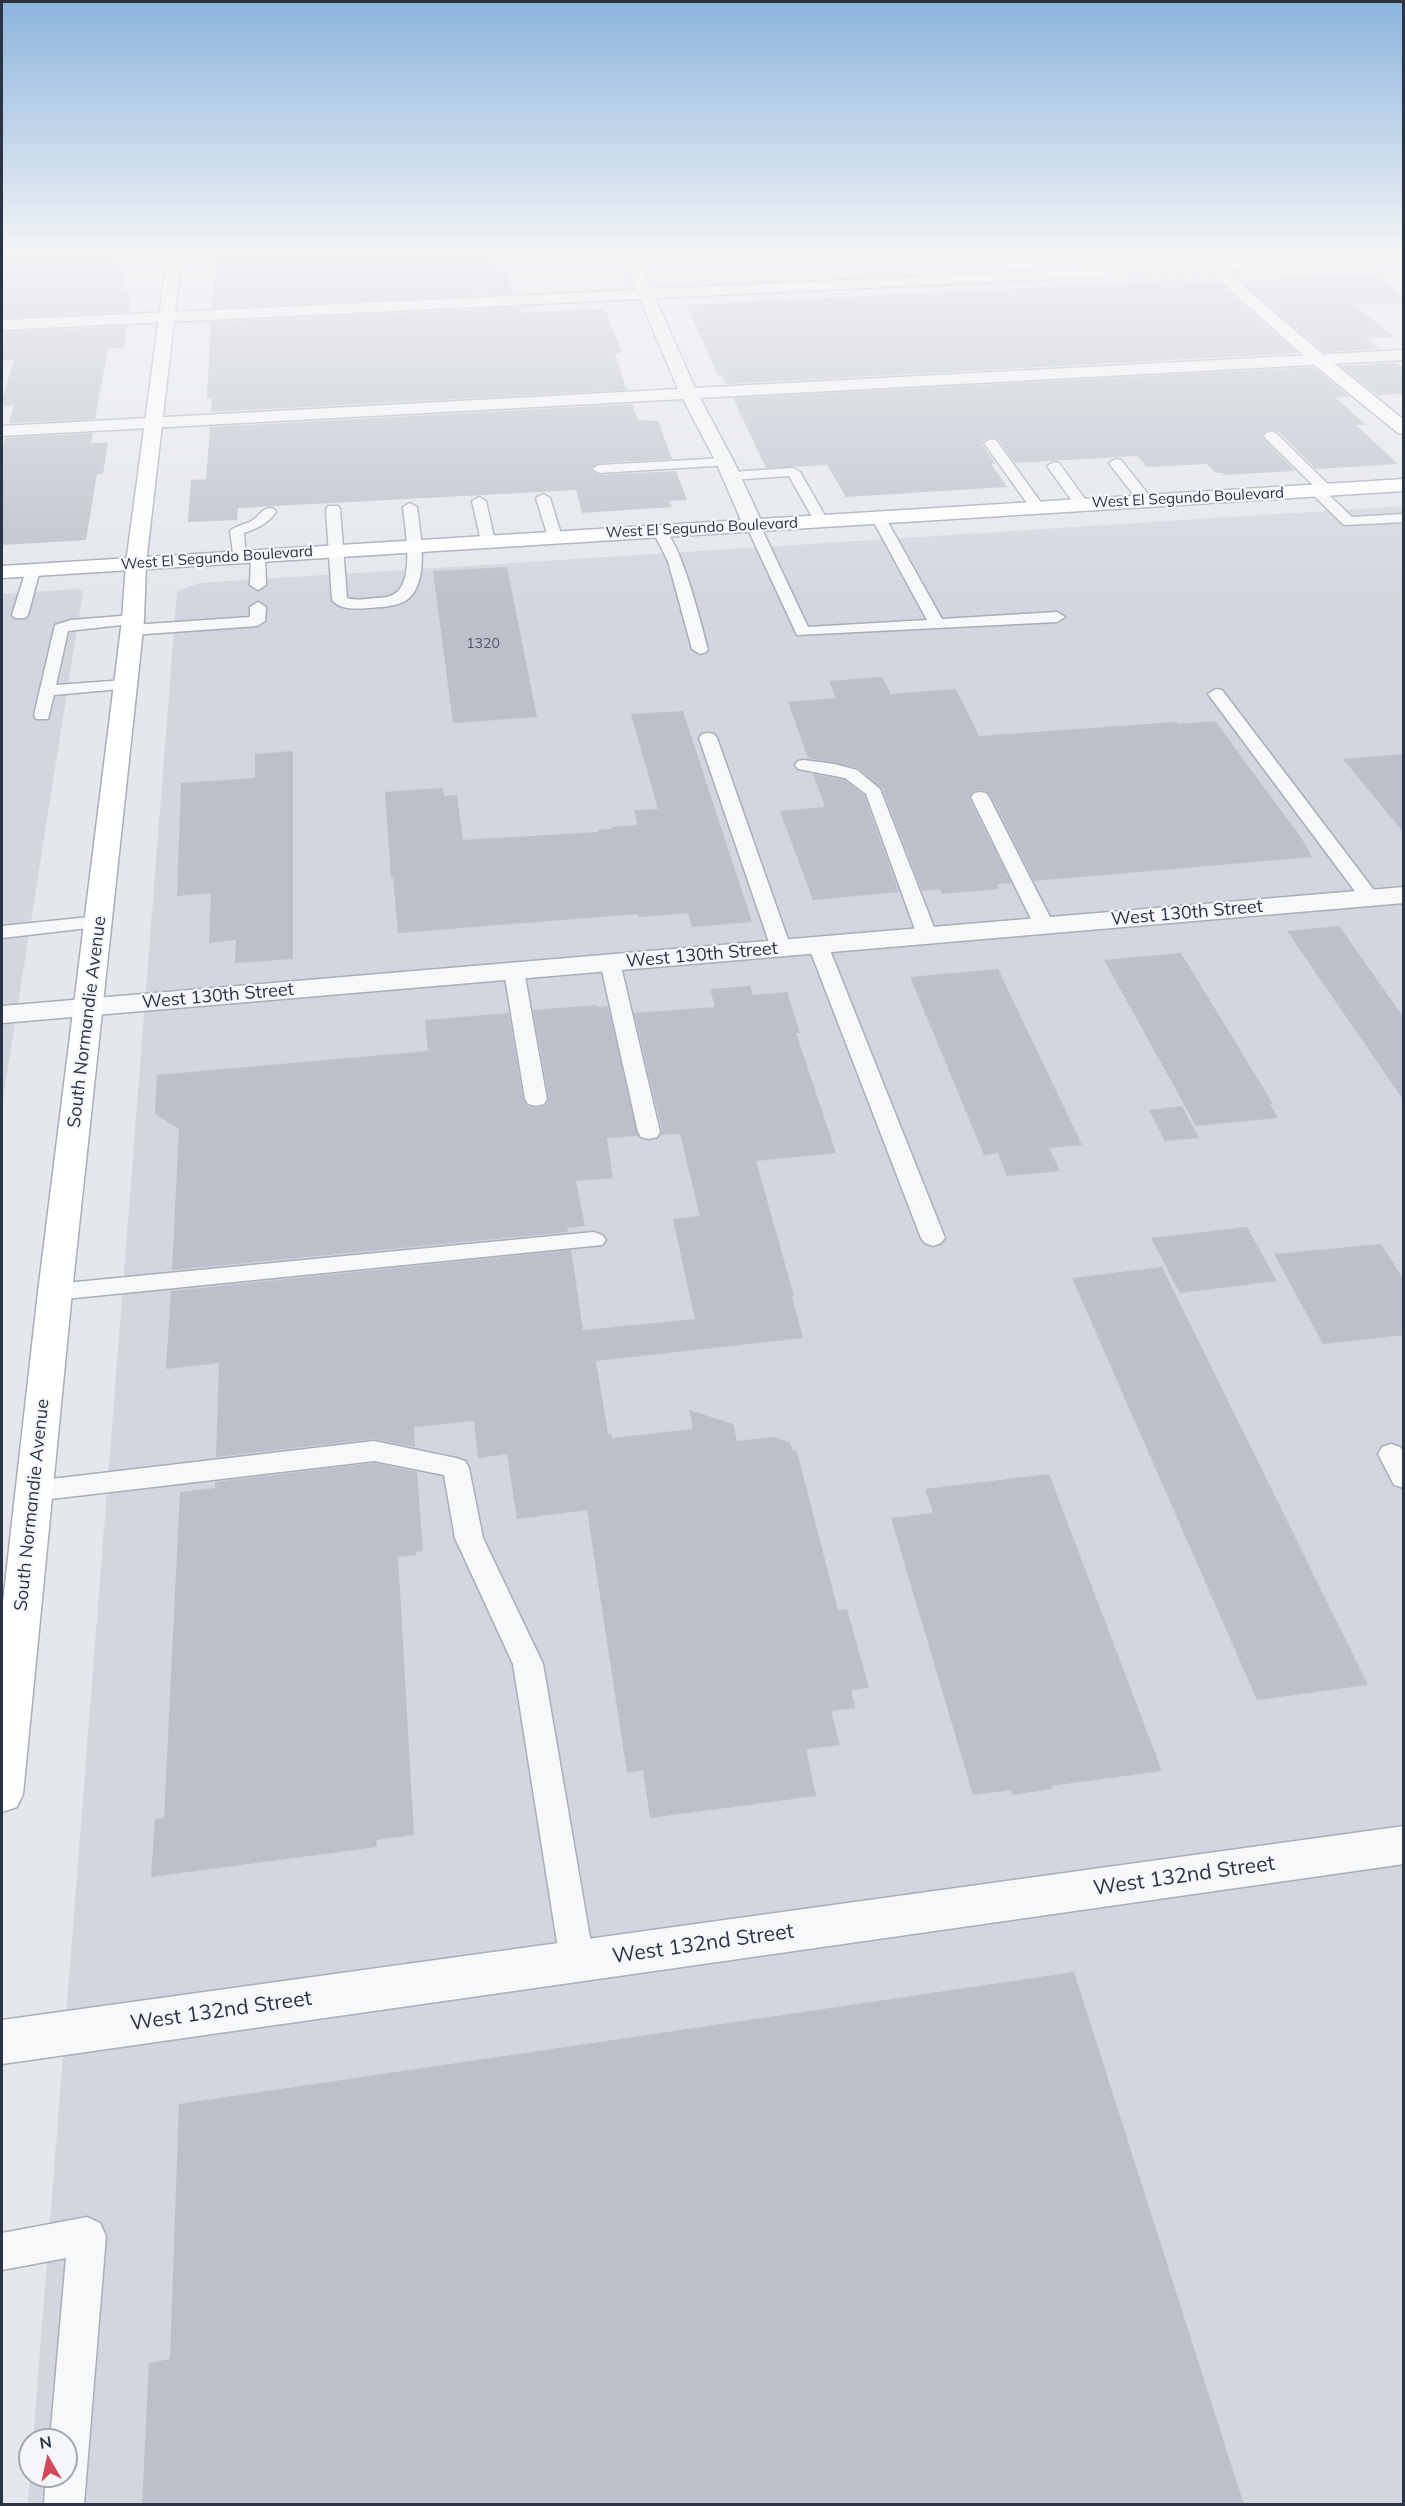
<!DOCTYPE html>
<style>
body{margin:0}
#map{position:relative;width:1405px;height:2506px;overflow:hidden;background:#e4e7ec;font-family:Mulish,sans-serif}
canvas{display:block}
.frame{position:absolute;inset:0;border:3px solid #2b3445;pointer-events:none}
.north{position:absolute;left:18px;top:2428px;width:60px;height:60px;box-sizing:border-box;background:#f4f6f9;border:2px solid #a4a8b1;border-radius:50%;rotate:351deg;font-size:16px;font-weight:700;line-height:24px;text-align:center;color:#2b3445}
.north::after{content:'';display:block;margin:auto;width:21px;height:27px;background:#d1495b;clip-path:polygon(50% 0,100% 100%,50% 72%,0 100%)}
</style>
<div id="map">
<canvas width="1405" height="2506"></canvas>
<div class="frame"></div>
<div class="north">N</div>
</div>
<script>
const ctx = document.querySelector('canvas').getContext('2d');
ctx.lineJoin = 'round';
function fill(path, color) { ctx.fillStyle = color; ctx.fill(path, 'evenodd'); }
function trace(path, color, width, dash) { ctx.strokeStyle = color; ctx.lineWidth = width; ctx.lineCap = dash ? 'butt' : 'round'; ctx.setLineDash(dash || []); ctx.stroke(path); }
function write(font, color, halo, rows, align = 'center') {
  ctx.font = font + ' Mulish,sans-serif'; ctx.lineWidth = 4.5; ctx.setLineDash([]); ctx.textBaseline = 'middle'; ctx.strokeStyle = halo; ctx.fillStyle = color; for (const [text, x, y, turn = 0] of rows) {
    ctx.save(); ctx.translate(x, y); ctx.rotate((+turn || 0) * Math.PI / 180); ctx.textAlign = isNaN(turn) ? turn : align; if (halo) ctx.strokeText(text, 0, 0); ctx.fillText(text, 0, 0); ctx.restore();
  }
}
const built = new Path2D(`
 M1403,506V2504H28L30,2476H66V2440H33L177,591L200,583Z
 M77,589L83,591L2,1105V594Z`);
const building = new Path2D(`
 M6,251H120L116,270H123L122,277H126L124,290L129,289V312L2,318V264Z
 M217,251H291V254L355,251H489L495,272L506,271L514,294L212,308Z
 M1373,273L1404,296V303L1354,305L1395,337L1366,338L1379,349L1324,352L1240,281Z
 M1182,280L1185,283L1218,282L1298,353L726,384L722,375L718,376L687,305Z
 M518,307L520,313L605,309L622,353L615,354L627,390L211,412L212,398H207V394L211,322Z
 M127,326L124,348L108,349L95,419L9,423L14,405L2,406V400L14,360L2,361V332Z
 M1396,363L1404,369V394L1377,395L1341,366Z
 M1313,367L1350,397L1336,398L1366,425H1356L1398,464L1316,469L1278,431L1271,430L1264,432L1262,437L1295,471L1224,475L1222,473H1216L1207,464L1147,467L1137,456L1015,463L998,439L991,437L983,441L982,444L996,464H991L1007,487L846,497L827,465L766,468L733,398Z
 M632,404L638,420L658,421L672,459L599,463L590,470L599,475L676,471L687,500L669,501L672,507L582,513L576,490L238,508L237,520L188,522L191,480L206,479L210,427Z
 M93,433L91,443H108L103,474H97L86,540L2,545V451L5,438Z
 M507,567L537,717L453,723L433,571Z
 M882,677L891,694L956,689L979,736L1176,722L1178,724L1215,721L1302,839L1312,857L1034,881L991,796L986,791L980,790L972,792L969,798L1011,883L997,884L999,889L942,894L939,889L922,891L882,788L858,768L808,758L788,702L836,698L829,681Z
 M683,711L752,922L692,927L688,913L639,917L638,914L398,933L393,877L391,878L385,792L443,788L444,796L457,795L463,840L598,832V830L612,829L611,827L638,825L634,810L658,809L631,714Z
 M293,751V959L235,963L236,940L209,943L211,893L177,896L181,783L255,778V754Z
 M1404,754V833L1343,759Z
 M813,774L844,780L864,795L899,892L813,900L780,811L825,807Z
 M1339,926L1404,1018V1101L1287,931Z
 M1181,953L1273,1104H1270L1278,1118L1196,1126L1104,960Z
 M998,969L1082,1145L1049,1148L1060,1171L1007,1176L998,1153L984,1155L910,977Z
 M750,986L753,995L787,992L800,1033H796L836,1153L756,1161L794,1296L792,1297L803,1338L596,1361L608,1434H611L612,1438L693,1429L689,1410L733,1424L737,1441L773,1437L789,1442L793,1450L797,1452L838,1610L847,1609L869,1688L851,1690L855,1708L831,1711L840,1745L806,1749L816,1796L650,1818L643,1770L627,1773L587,1510L517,1519L507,1454L478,1458L474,1421L414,1427L415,1447L374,1439L216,1457L219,1363L166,1369L171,1291L571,1250L583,1330L695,1319L673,1219L700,1216L680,1134L661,1135L662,1131L634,1013L715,1007L710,989Z
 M597,1005L598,1007L608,1006L638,1136L607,1138L613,1178L576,1181L585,1226L567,1228L568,1232L172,1270L179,1129L155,1114L157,1075L428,1051L425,1020L509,1013L523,1099L527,1106L537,1108L546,1105L549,1099L533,1010Z
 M1182,1106L1199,1138L1165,1141L1149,1110Z
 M1247,1227L1277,1281L1180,1293L1151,1238Z
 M1381,1244L1404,1280V1335L1323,1344L1274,1254Z
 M1162,1267L1368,1685L1257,1700L1072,1278Z
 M374,1463L417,1472L423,1551L416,1552V1555L398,1557L414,1835L376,1840L377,1847L151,1877L155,1819L164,1818L180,1492L215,1488V1482Z
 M1049,1474L1162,1771L1051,1786L1052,1789L1012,1795L1011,1790L973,1795L891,1518L933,1513L925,1489Z
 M1074,1972L1244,2505H142L149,2363L170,2359L179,2104Z`);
const lane = new Path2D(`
 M1271,432L1276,433L1331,487L1333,490L1328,494L1352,517L1404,514V522L1344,525L1311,493L1309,490L1314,486L1266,439L1264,436L1266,433Z
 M991,439L996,440L1042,504L1044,507L1042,510H1032L984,443Z
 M725,458L730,459L732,462L730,465L599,473L592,469L599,465Z
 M1116,459L1121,460L1151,498L1153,501L1151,504H1141L1111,466L1109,463Z
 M1054,462L1059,463L1087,502L1089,505L1087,508H1077L1047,466Z
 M793,468L800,472L828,521L826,524H816L789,476L731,480L724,476L731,472Z
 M543,494L550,498L562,537L560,540H550L548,537L536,498Z
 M479,497L486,501L495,541L488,545L481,541L472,501Z
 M410,503L417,507C420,532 431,586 405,601C394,607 380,607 368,608C356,609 340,610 332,600L326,509L328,506H338L340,509L347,598C357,601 366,599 376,598C384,598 392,597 398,591C414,576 405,527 403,507Z
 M269,508L274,509L276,512C267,524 258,528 244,533L246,557L239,561L234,560L230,531C236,525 246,525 253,520C259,516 261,510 269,508Z
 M878,513L885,517L942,619L1057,612L1065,617L1057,622L797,635L746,525L753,521L760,525L808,627L927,620L871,517Z
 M659,526C679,531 702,628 708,649L706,652L700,654L692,649L668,561L652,530Z
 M258,551L265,555L266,585L258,590L250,585L251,555Z
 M33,566L40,570L28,615L25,618H15L12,615L26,570Z
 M258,602L266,607L265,621L257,626L132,635L124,630L132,625L250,617V607Z
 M133,615L141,620L139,623L68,631L56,685L125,680L131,682L133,685L131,688L54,695L48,719H36L34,715L55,625L71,620Z
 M1216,689L1222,690L1377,894L1380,898L1377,902H1363L1208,694Z
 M708,733L714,734L717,738L791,948L788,952H774L771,948L699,738L702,734Z
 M804,760L834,764L857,770L880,789L937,935L934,939H920L917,935L866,794L845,778L798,769L795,765L798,761Z
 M980,792L986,793L989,797L1054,925L1051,929H1037L1034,925L971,797L974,793Z
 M99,916L106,918L109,922L106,926L2,938V926Z
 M818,939L825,941L828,945L945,1238L941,1243L933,1246L925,1243L921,1238L808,945L811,941Z
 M610,956L617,958L620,962L660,1132L657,1137L649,1139L641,1137L638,1132L600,962L603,958Z
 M514,965L521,967L524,971L547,1099L544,1104L536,1106L528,1104L525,1099L504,971L507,967Z
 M594,1232L602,1235L606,1240L602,1245L55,1300L46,1298L43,1292L46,1286L55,1284Z
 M374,1441L456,1458L465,1461L469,1468L483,1538L543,1664L594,1961L589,1972L577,1976L565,1972L560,1961L513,1664L455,1538L444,1475L374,1461L34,1501L24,1498L20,1491L24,1484L34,1481Z
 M1391,1444L1400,1447L1404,1453V1488L1394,1485L1378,1454L1382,1447Z
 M87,2217L100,2223L106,2236L84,2504H44L46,2476H66V2440H50L66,2258L2,2270V2233Z`);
const street = new Path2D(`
 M620,251H634L651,289L1404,254V262L655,298L695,388L1404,350V360L700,398L734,462L763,525L760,529H746L743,525L716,462L683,399L2,436V426L678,389L640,299L2,330V320L636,290Z
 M1404,887V903L2,1023V1006Z
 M1404,1826V1864L2,2064V2020Z`);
const secondary = new Path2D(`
 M168,251H182L146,563L144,620L72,1292L23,1794L17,1807L2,1812V1611L38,1292L122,620L126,563Z
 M1187,251H1202L1325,356L1404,420V434L1398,433L1313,364Z`);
const primary = new Path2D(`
 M1404,479V491L2,578V566Z`);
const farNumbernames = [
 ["1320",483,644]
];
const farStreetnames = [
 ["West El Segundo Boulevard",1188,498,-3],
 ["West El Segundo Boulevard",702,528,-3],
 ["West El Segundo Boulevard",217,558,-4]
];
const streetNames = [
 ["West 130th Street",1187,913,-5],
 ["West 130th Street",702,955,-5],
 ["West 130th Street",218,996,-5],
 ["South Normandie Avenue",87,1022,-83],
 ["South Normandie Avenue",32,1505,-84]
];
const nearStreetnames = [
 ["West 132nd Street",1184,1876,-8],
 ["West 132nd Street",703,1944,-8],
 ["West 132nd Street",221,2011,-8]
];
fill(built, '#d2d6de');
fill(building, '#bbc0ca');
trace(lane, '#a9aeb7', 3);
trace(street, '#a9aeb7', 3);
trace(secondary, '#a9aeb7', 3);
trace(primary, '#a3abb8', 3);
fill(lane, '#f7f8fa');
fill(street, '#f7f8fa');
fill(secondary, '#fff');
fill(primary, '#fff');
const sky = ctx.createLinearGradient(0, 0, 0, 601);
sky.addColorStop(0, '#8bb4dd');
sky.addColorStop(0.42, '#f3f4f6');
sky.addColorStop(1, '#f3f4f600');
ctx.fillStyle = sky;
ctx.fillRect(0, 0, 1405, 601);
write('14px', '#4f5766', null, farNumbernames);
write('15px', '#2b3445', '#f4f6f9', farStreetnames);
write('18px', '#2b3445', '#f4f6f9', streetNames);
write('21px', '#2b3445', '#f4f6f9', nearStreetnames);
</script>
